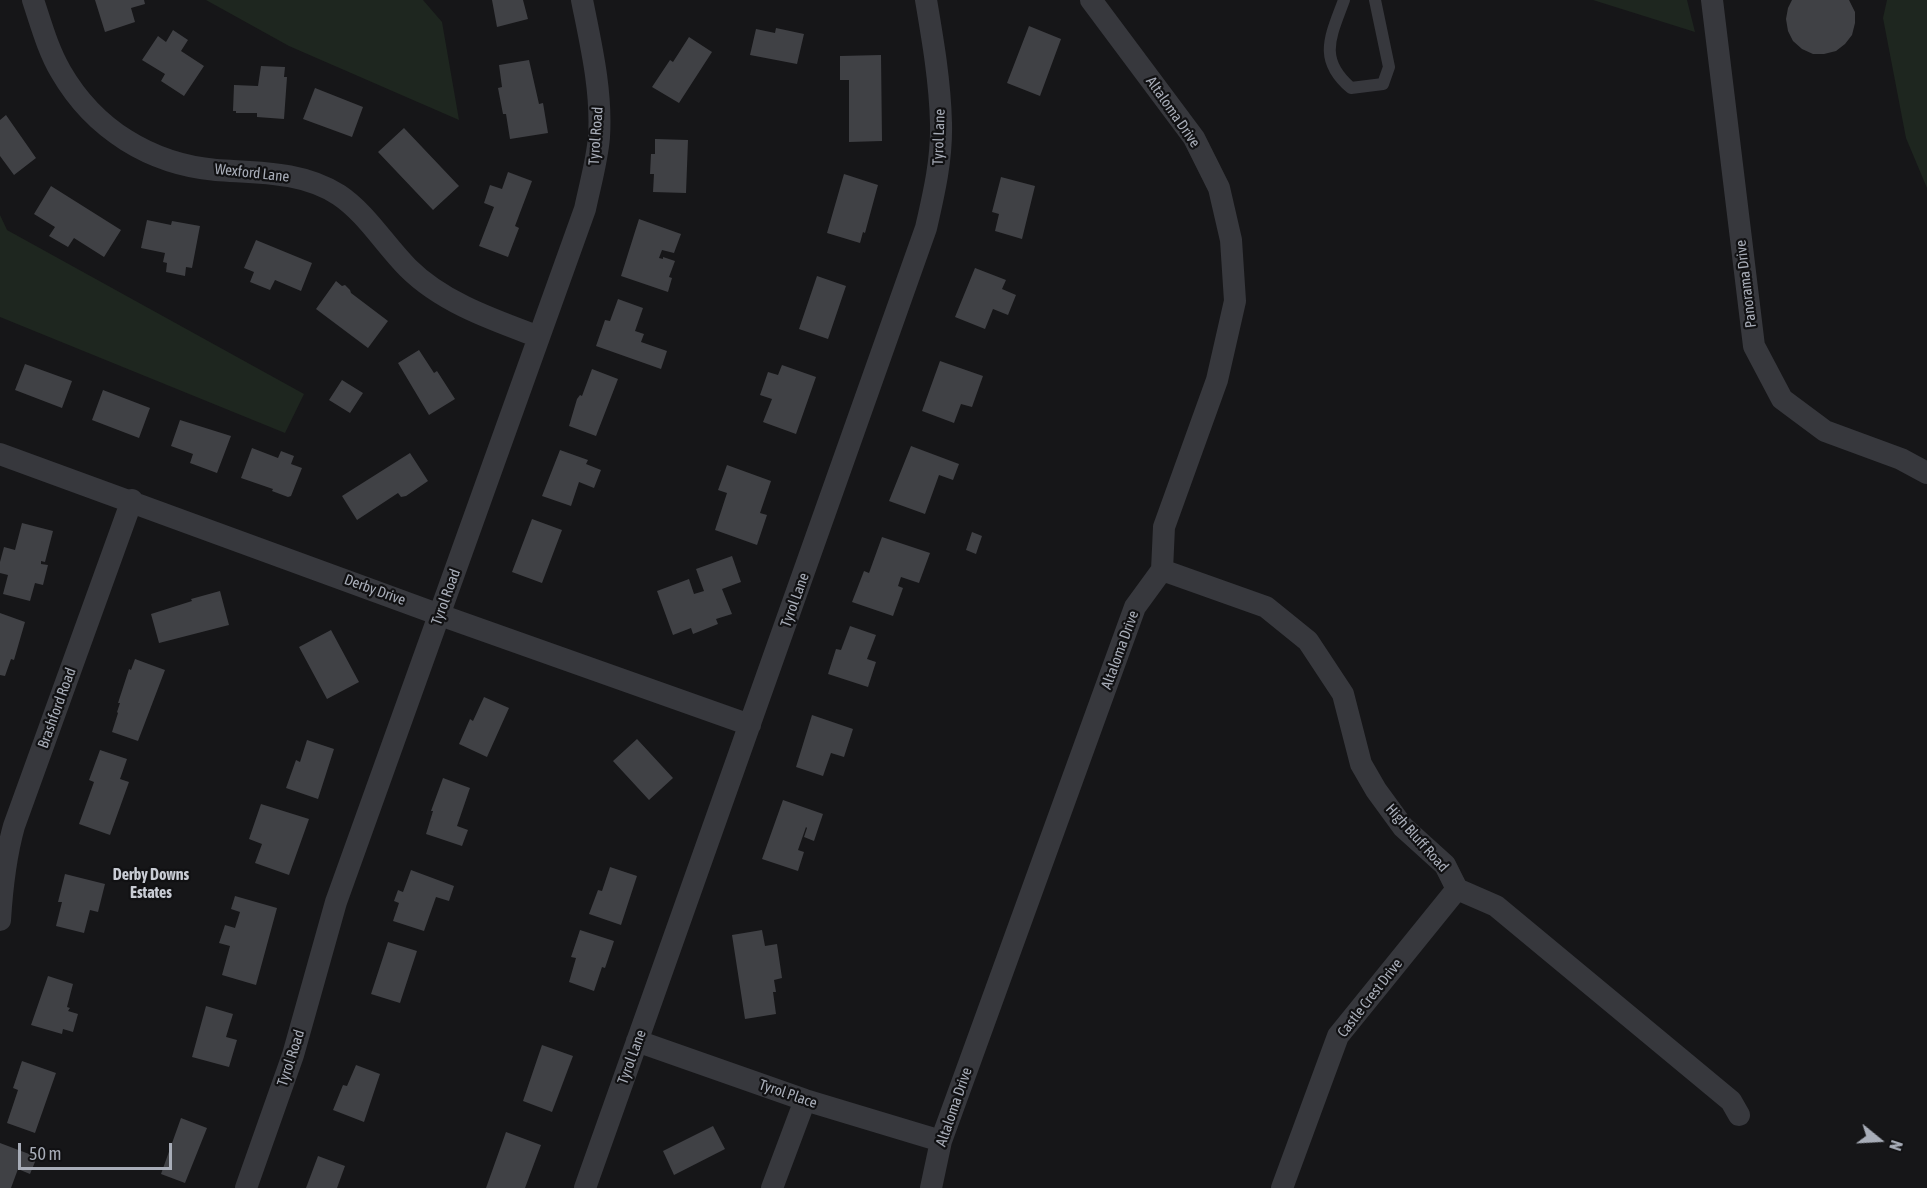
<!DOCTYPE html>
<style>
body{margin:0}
#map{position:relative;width:1927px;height:1188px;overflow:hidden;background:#161618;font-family:"Asap Condensed",sans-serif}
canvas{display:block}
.north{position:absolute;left:1849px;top:1110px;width:60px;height:60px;-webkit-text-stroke:4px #111113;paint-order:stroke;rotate:108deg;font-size:16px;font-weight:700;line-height:24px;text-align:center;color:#a8adb8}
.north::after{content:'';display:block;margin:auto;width:21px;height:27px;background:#a8adb8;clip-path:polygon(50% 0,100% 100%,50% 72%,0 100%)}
.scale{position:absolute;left:18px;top:1143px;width:154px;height:27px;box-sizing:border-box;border:3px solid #a8adb8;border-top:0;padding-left:8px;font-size:18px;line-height:21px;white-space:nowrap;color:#a8adb8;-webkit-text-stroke:4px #111113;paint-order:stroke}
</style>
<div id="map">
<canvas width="1927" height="1188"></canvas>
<div class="north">N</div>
<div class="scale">50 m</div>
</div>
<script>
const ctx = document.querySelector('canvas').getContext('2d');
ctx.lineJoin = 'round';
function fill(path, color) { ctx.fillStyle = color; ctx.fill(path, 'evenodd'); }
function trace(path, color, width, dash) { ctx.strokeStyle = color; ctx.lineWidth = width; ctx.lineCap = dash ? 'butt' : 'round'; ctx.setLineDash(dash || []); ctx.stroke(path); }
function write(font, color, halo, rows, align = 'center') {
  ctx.font = font + ' "Asap Condensed",sans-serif'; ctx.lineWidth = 4.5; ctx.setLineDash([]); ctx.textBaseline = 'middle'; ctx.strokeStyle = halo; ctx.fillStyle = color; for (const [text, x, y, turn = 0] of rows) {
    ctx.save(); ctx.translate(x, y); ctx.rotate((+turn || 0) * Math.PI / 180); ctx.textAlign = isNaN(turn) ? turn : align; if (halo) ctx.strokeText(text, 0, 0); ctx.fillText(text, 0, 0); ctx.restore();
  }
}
const green = new Path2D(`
 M206,0H423L442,22L459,120L289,46Z
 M1593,0H1687L1695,32Z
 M1887,0H1927V188L1906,138L1883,18Z
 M0,215L7,230L304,394L285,433L0,317Z`);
const building = new Path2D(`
 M95,0H144L145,4L131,8L135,22L105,32Z
 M492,0H523L528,19L497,27Z
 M1792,0H1849L1855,12V23L1852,35L1845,44L1836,51L1824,54H1813L1802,49L1793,41L1788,31L1786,19L1788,8Z
 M1029,26L1061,39L1040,96L1007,83Z
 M776,28L804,34L797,64L750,55L756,29L775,33Z
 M173,30L188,40L181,51L204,66L184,96L161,81L165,74L142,60L158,36L166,42Z
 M689,37L712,52L679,103L652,87L670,60L673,62Z
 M881,55L882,141L849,142V80H840V56Z
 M529,60L539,104L543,103L548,133L510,139L506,114H503L498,88L502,87L499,65Z
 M261,66L285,67L284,77H287L284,119L257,117V113H236V111H233L234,85L258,86Z
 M315,88L363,107L352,137L303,119Z
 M6,115L36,158L14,175L0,156V120Z
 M404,128L459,186L433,210L378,152Z
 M655,139L688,140L686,193L653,192L654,174H650L651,154H655Z
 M508,172L532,181L515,226L519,228L508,257L479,246L494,207L484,203L490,185L502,189Z
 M844,174L878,185L865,233L863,232L860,243L827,233Z
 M1001,177L1035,186L1022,239L995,231L999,214L992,212Z
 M51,186L121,230L104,257L74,238L68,247L49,236L55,227L34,214Z
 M639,219L681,234L674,253L662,250L659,258L663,259V257L675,261L669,277L672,278L668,292L621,276Z
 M147,220L171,225L172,221L200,226L192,268L186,267L185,276L166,272L167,263L163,262L165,253L141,248Z
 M256,240L312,263L301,291L275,280L270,290L250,282L254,272L244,268Z
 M975,268L1006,280L1002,289L1016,295L1008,315L993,309L985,329L955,317Z
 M817,276L846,286L828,339L799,329Z
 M336,281L342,286L345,285L350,290L351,293L388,321L368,348L316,309Z
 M618,299L643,308L635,331L644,334L641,342L667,351L661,369L596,346L605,320L610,321Z
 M419,350L434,373L437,371L455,399L429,415L398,363Z
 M940,361L983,376L972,407L961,404L954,423L922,411Z
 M25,364L72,381L62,408L15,390Z
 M782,365L816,377L796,434L763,422L772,399L760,395L768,372L778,375Z
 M592,369L618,379L596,436L569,426L577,399L580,395L582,396Z
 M342,380L363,393L350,413L329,400Z
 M103,390L150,408L139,438L92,420Z
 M180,420L231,436L217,473L190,463L193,454L171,446Z
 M911,446L959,464L953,480L939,475L925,514L889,501Z
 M252,448L278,458L281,451L294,456L291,464L302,468L291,496L288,497L272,491L273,489L270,488L241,478Z
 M560,450L588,460L586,464L601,470L594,488L579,482L571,506L542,496Z
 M410,453L428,481L406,496L401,497L398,493L357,520L342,496Z
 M727,465L771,481L760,513L767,515L757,545L715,530L727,493L718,490Z
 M532,519L562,530L542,583L512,572Z
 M22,523L53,531L45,562L41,561V564L48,565L43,585L35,583L30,601L3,594L8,575L0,573V562L4,547L15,550Z
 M972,532L982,536L976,554L966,550Z
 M882,537L930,553L919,583L901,577L898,586L903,588L893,616L852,602L864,571L869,573Z
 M732,556L741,582L722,589L732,614L716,619L718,624L693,634L691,628L673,635L657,591L689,579L694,594L704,591L696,569Z
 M220,591L229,625L159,643L151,614L192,601L191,599Z
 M0,613L25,622L14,660L11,659L5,676L0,675Z
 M850,626L876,635L867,659L876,662L868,687L828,674L836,649L841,650Z
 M331,630L359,682L327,699L299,647Z
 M135,659L165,670L138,741L112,732L118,713L117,712L120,703H118L129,669L131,670Z
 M484,697L509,708L487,757L459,744L470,719L473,721Z
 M812,715L853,729L844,757L831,753L823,776L796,767Z
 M637,739L673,778L649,800L613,761Z
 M307,740L334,749L318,799L286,788L296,760L300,762Z
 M100,750L127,759L120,779L129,782L110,835L79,824L94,782L89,780Z
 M443,778L470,788L457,826L468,830L462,846L426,834L433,811H431Z
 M783,800L823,814L814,841L804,837L807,828L806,827L798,850L804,852L798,871L762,859Z
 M261,804L309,819L289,875L255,863L262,844L249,839Z
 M610,867L637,876L621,925L589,914L598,890L602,891Z
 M411,870L454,886L449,901L436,897L424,931L393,921L399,903L394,901L398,890L403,892Z
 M65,874L105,884L98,912L90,910L84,933L56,926L62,902H58Z
 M235,896L277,908L256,985L222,975L230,946L219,943L225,925L235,928L240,912L231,909Z
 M580,930L614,941L605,968L602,967L594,991L569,982L576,958L571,957Z
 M762,930L765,946L777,944L782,978L774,980L776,992H773L776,1014L745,1019L732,935Z
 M388,942L417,951L400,1003L371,994Z
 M48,976L73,984L67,1007L70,1008L68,1011L78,1014L73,1032L63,1029L62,1034L31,1025Z
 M206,1006L233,1014L226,1037L237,1040L229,1067L192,1057Z
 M542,1045L573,1056L552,1112L523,1101Z
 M22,1061L56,1073L35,1133L7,1123L18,1090L13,1088Z
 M356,1065L380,1074L364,1122L333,1110L343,1085L347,1086Z
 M181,1118L207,1128L185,1183L161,1174Z
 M713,1126L725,1149L674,1175L663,1151Z
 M506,1132L541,1145L525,1188H486Z
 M0,1143L37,1157L30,1174L18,1169L11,1188H0Z
 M318,1156L345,1166L337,1188H306Z`);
const lane = new Path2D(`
 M1344,0C1331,36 1317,59 1351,88L1383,84L1389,67L1375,0`);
const street = new Path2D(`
 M33,0C41,24 48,50 61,72C94,129 150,164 216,170C258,173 302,171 339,195C366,213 385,245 408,268C443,303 494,320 539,337
 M1712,0L1754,346L1782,399L1825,431L1901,459L1927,473
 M0,454L440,615L750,725
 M1162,570L1266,607L1308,641L1343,694L1361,764L1376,790L1403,827L1445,865L1457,889L1496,906L1731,1101L1739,1115
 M0,920C2,888 5,858 14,826L132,500
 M637,1041L805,1100L941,1141
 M246,1188L293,1055L336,902L585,209C590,185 597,161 599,137C602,91 591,45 582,0
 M585,1188L926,228C934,193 942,159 941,123C940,82 933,41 926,0
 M772,1188L805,1100
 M931,1188L941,1141L1135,607L1162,570L1164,527L1217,380L1235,301L1231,240L1219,188L1194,138L1091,0
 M1282,1188L1338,1036L1457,889`);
const streetNames = [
 ["Altaloma Drive",1173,112,55],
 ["Tyrol Road",596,136,-86],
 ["Tyrol Lane",939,137,-88],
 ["Wexford Lane",252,173,6],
 ["Panorama Drive",1746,284,-97],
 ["Derby Drive",375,590,20],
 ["Tyrol Road",446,597,-70],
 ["Tyrol Lane",795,600,-70],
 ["Altaloma Drive",1120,650,-70],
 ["Brashford Road",57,708,-70],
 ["High Bluff Road",1417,838,48],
 ["Castle Crest Drive",1370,998,-52],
 ["Tyrol Lane",632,1057,-70],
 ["Tyrol Road",291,1058,-72],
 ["Tyrol Place",788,1094,19],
 ["Altaloma Drive",954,1107,-71]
];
const neighbourhoodNames = [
 ["Derby Downs",151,875],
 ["Estates",151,893]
];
fill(green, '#1e261f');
fill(building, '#404145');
trace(lane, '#37383d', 12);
trace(street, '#37383d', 22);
write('15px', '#a8adb8', '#111113', streetNames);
write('bold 16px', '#c9ccd4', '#111113', neighbourhoodNames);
</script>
